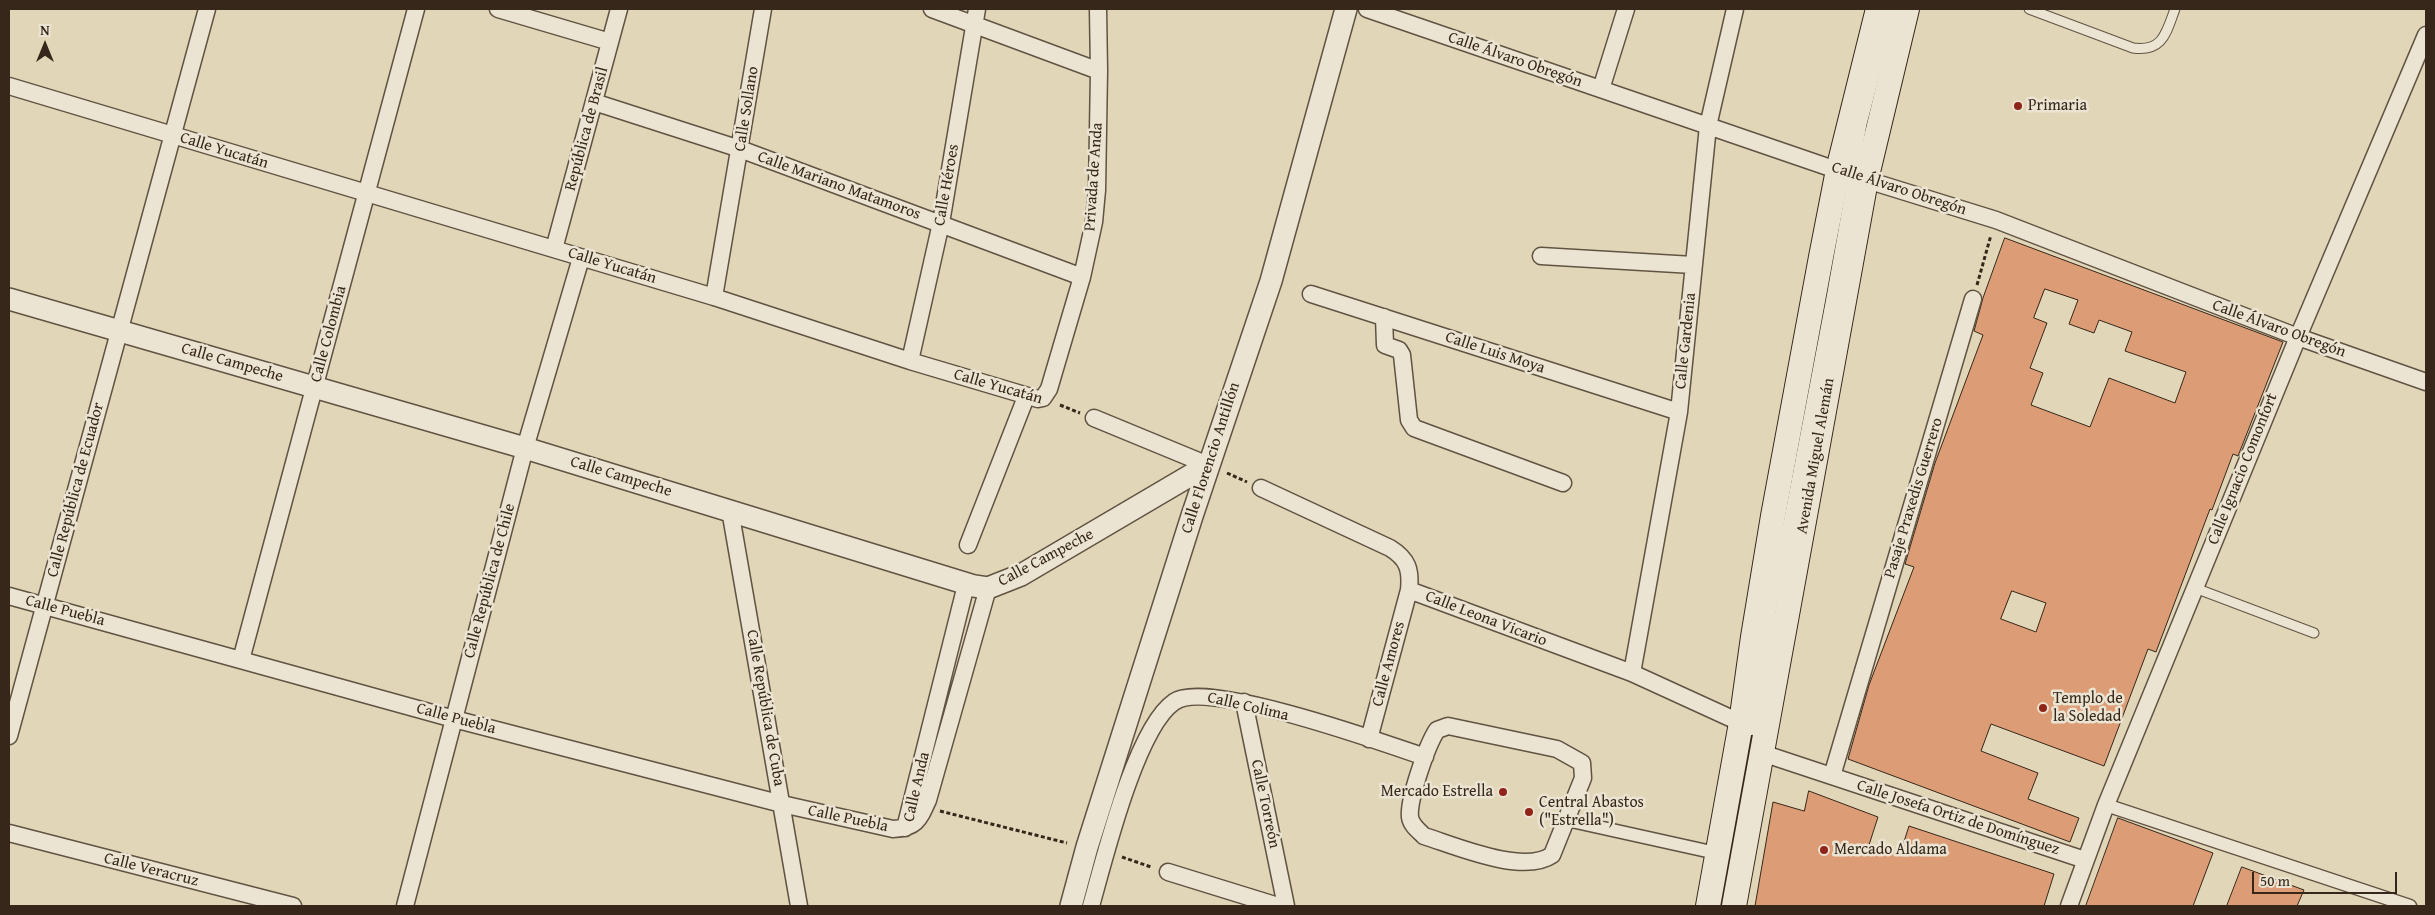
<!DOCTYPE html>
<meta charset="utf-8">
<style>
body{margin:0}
#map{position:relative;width:2435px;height:915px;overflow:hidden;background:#e2d6b9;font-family:"Gentium Book Plus",serif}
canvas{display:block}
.frame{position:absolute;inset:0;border:10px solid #36271a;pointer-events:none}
.north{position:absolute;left:20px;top:20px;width:50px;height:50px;-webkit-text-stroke:4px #ece4d2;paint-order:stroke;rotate:0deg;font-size:14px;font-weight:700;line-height:20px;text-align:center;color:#36271a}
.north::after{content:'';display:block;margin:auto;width:18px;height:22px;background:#36271a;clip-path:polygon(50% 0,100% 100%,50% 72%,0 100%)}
.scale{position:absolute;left:2252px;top:872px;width:145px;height:22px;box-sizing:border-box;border:2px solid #36271a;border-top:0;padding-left:6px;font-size:15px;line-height:18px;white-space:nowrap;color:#36271a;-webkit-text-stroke:4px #ece4d2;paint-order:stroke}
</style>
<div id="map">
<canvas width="2435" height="915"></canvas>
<div class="frame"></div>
<div class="north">N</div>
<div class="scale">50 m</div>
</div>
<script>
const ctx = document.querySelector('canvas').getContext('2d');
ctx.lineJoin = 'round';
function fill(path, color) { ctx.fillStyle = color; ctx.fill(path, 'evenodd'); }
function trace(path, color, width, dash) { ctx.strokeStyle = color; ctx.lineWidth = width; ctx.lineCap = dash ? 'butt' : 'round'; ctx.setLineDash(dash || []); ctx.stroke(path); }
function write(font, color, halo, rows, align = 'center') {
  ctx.font = font + ' "Gentium Book Plus",serif'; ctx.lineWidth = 5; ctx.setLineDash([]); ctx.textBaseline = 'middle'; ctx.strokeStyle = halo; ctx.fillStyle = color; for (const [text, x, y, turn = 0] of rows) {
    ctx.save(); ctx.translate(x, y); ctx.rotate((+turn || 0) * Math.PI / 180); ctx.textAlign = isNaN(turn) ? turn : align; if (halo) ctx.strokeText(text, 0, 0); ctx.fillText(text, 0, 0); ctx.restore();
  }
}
const building = new Path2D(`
 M2005,238L2283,342L2238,456L2233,454L2212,510L2210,509L2156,652L2148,649L2104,766L1991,724L1981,751L2038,773L2028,799L2079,818L2070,842L1848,759L1869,685L1914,567L1905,564L1935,463L1983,335L1974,331L1983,298ZM2045,289L2078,300L2069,324L2094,333L2099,320L2132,332L2125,351L2186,372L2175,403L2109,378L2090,427L2031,405L2043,373L2030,368L2047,323L2034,318ZM2012,591L2046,603L2036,632L2001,619Z
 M1809,791L1878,817L1869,845L1900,854L1909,826L2054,874L2044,906H1755L1773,802L1804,811Z
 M2118,818L2213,853L2193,906H2086Z
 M2242,867L2304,890L2297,906H2227Z`);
const path = new Path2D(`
 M1977,285L1991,235
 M1060,405L1080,413
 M1227,473L1247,482
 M940,811L1067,843
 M1122,857L1151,867`);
const service = new Path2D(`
 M2029,9L2133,48C2163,52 2166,33 2175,9
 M2195,588L2314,633
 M1752,730L1771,613L1831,298L1862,124L1892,9`);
const pedestrian = new Path2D(`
 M2106,805L2410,906
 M1567,820L1716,853`);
const minor = new Path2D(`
 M498,9L610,42
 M932,9L1099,71
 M1367,9L1854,176L1996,220L2298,337L2426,382
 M9,86L714,297L910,361L1038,399L1043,398L1049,389L1082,277L1094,222L1097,190L1099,71L1098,9
 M1601,89L1626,9
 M594,102L740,149L1082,277
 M554,249L619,9
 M1541,256L1693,265
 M1311,294L1679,412
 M714,297L763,9
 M1384,317L1385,345L1399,350L1402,355L1409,420L1414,428L1563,483
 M910,361L941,223L977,9
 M1094,418L1208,465
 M1261,488L1390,548C1408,559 1411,570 1409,590L1369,739
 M730,510L799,906
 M968,545L1026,397
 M1409,590L1632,673L1750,727
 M9,596L454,719L782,804L893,829C916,828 919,820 928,800L988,588
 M241,660L416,9
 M1632,673L1679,412L1708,126L1735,9
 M1244,702L1286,906
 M1448,726L1557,749L1582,763L1583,778L1552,855C1523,875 1456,846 1424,836C1418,830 1411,825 1410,817C1408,800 1427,745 1437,730Z
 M9,736L207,9
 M1762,753L2085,860
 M1832,776L1973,299
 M905,828L966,585
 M9,833L293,906
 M1168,872L1278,906
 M405,906L525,448L581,258
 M1091,906C1104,860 1136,728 1174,702C1205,679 1384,743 1425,757
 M2069,906L2106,805L2298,337L2426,35`);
const tertiary = new Path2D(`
 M9,299L525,448L974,586L988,588L1021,575L1208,465
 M1071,906L1087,847L1192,516L1271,281L1346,9`);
const secondary = new Path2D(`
 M1708,906L1741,723L1753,637L1773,516L1821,257L1838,170L1878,9
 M1734,906L1866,180L1907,9`);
const markers = [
 [2018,106,5,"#8f2418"],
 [2043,708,5,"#8f2418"],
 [1503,792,5,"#8f2418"],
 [1529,812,5,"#8f2418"],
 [1824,850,5,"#8f2418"]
];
const streetNames = [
 ["Calle Álvaro Obregón",1515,60,19],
 ["Calle Sollano",747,109,-81],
 ["República de Brasil",587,129,-75],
 ["Calle Yucatán",224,151,17],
 ["Privada de Anda",1094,177,-86],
 ["Calle Héroes",947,185,-80],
 ["Calle Mariano Matamoros",839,186,20],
 ["Calle Álvaro Obregón",1899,189,18],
 ["Calle Yucatán",612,266,17],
 ["Calle Álvaro Obregón",2279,329,20],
 ["Calle Colombia",329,334,-75],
 ["Calle Gardenia",1686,341,-84],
 ["Calle Luis Moya",1495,353,18],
 ["Calle Campeche",232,363,16],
 ["Calle Yucatán",998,387,16],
 ["Avenida Miguel Alemán",1816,456,-80],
 ["Calle Florencio Antillón",1211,458,-72],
 ["Calle Ignacio Comonfort",2243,469,-68],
 ["Calle Campeche",621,477,17],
 ["Calle República de Ecuador",76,490,-75],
 ["Pasaje Praxedis Guerrero",1914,498,-73],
 ["Calle Campeche",1046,558,-28],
 ["Calle República de Chile",490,581,-75],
 ["Calle Puebla",65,611,15],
 ["Calle Leona Vicario",1486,619,21],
 ["Calle Amores",1389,664,-75],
 ["Calle Colima",1248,707,13],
 ["Calle República de Cuba",765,708,80],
 ["Calle Puebla",456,719,15],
 ["Calle Anda",917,787,-77],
 ["Calle Torreón",1265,804,78],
 ["Calle Josefa Ortiz de Domínguez",1958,818,18],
 ["Calle Puebla",848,819,12],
 ["Calle Veracruz",151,870,14]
];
const poiNames = [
 ["Primaria",2028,106],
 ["Templo de",2053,699],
 ["la Soledad",2053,717],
 ["Mercado Estrella",1493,792,"right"],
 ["Central Abastos",1539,803],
 ["(\"Estrella\")",1539,821],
 ["Mercado Aldama",1834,850]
];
fill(building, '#dc9c75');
trace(building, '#36271a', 1);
trace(service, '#615342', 11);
trace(pedestrian, '#615342', 15);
trace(minor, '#615342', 19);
trace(tertiary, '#615342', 24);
trace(secondary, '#36271a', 26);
trace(path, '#36271a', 3, [4, 2.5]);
trace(service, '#ece4d2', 9);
trace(pedestrian, '#ece4d2', 12);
trace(minor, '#ece4d2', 16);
trace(tertiary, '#ece4d2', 21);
trace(secondary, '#ece4d2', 24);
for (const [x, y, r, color] of markers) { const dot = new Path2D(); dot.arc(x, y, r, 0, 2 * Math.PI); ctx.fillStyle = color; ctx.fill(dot); trace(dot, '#ece4d2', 2); }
write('16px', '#36271a', '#ece4d2', streetNames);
write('16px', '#36271a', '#ece4d2', poiNames, 'left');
</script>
